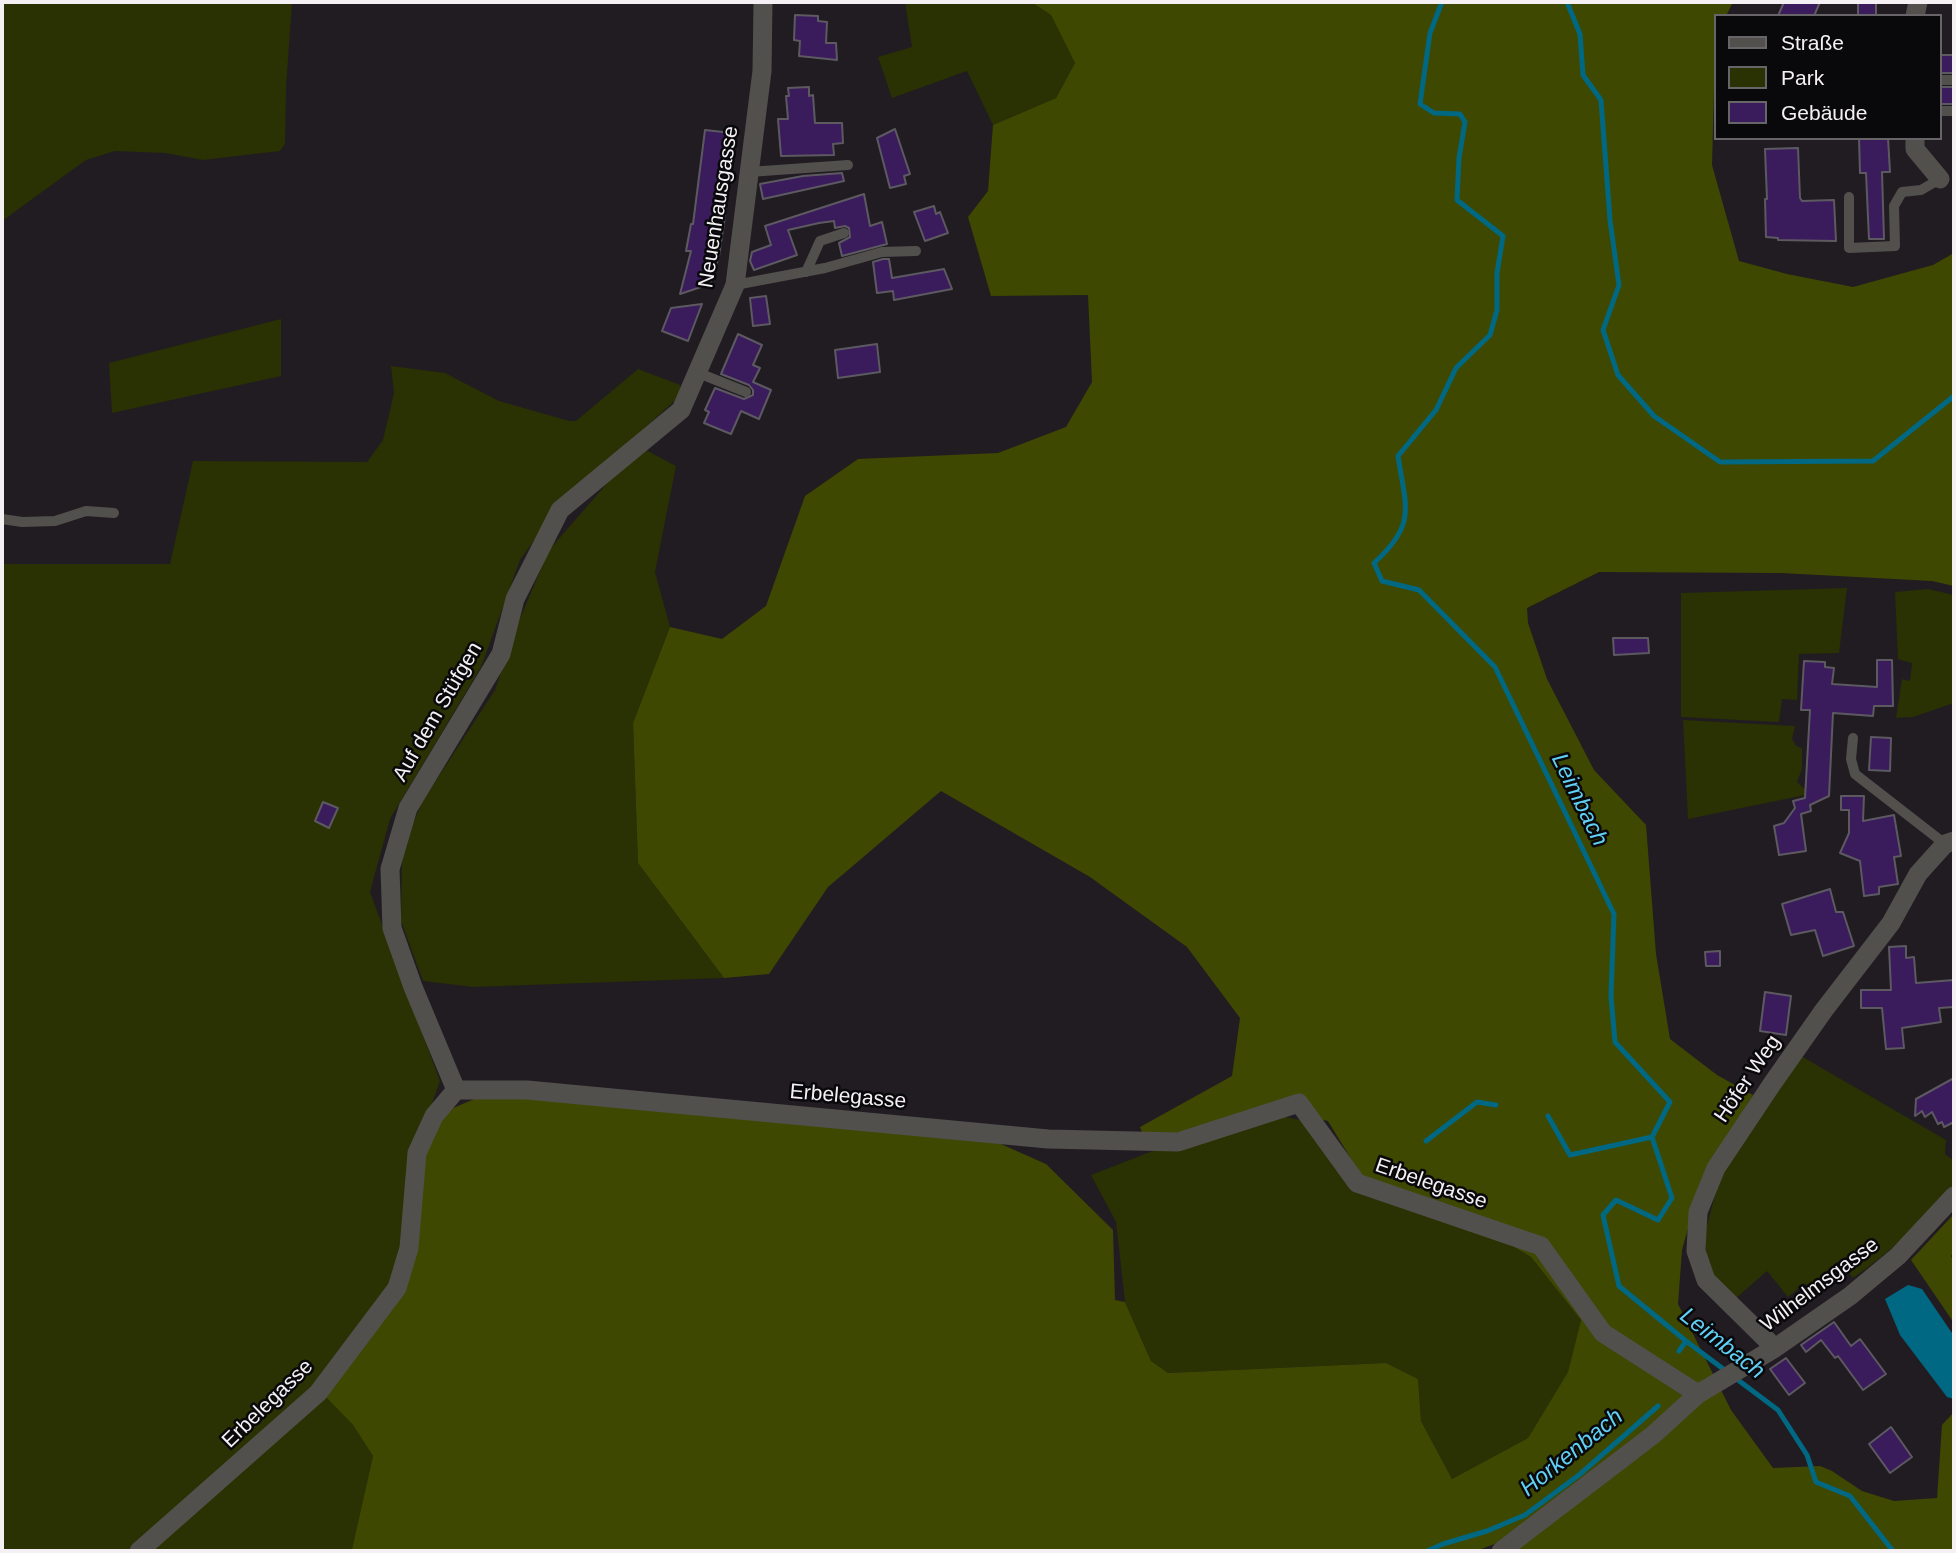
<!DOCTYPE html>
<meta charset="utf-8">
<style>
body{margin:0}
#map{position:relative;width:1956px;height:1553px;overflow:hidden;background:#211c22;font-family:Helvetica,sans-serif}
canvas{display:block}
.frame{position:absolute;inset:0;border:4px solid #f4f0f4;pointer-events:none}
.legend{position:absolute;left:1714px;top:14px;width:228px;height:126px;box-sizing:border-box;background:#09080a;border:2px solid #676568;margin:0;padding:9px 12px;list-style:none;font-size:21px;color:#f4f0f4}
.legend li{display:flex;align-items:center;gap:14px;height:35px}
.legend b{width:35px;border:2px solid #676568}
</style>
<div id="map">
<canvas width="1956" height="1553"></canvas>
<div class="frame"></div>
<ul class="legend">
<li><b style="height:9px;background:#52504d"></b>Straße</li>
<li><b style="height:19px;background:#2a3102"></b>Park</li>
<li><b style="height:19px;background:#3a1b5c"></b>Gebäude</li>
</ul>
</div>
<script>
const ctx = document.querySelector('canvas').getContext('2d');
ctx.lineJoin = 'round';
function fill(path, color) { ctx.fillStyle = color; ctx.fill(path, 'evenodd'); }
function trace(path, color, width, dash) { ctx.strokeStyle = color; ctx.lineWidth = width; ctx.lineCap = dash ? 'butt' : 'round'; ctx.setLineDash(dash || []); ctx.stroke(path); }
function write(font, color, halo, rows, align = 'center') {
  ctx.font = font + ' Helvetica,sans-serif'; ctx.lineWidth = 5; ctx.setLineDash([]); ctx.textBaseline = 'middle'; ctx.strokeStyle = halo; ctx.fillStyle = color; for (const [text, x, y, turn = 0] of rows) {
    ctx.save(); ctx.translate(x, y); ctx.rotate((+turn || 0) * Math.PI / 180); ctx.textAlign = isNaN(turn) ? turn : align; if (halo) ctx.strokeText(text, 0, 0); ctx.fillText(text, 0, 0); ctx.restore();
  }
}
const green = new Path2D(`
 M2,2H292L286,88L285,144L280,151L203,160L165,153L115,151L86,160L2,221Z
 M905,2H1031L1051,15L1075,63L1056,98L993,125L967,71L892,98L878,57L912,47Z
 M281,319V376L112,413L109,363Z
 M391,366L445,373L499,401L569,421H576L638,369L680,385V396L560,504L520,560L481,667L390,819L370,892L440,1081L415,1152L394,1287L316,1387L127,1551H2V564H170L193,461L367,462L383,440L394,393Z
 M646,450L676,466L655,572L670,627L633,723L638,863L724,978L473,987L423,981L401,921L402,851L422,802L495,690L516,628L549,550L610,480Z
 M1847,588L1839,653L1799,654L1797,700L1782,699L1779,722L1681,717V593Z
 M1928,589L1954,595V703L1913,717L1896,718L1902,679L1910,681L1912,663L1898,659L1895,592Z
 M1683,720L1795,726L1792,739L1796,746L1802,748V769L1797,782L1810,794L1688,819Z
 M1801,1056L1946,1140L1945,1154L1954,1161V1186C1924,1220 1891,1252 1853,1278L1838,1261L1821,1276L1823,1280L1811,1290L1805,1283L1788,1297L1767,1271L1734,1300L1709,1269L1704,1236L1717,1188L1731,1155Z
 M1281,1116L1305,1121L1354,1187L1494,1235L1531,1257L1581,1320L1568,1372L1528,1438L1452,1479L1421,1421L1418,1379L1386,1363L1168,1373L1151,1361L1125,1302L1116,1222L1091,1175L1158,1149Z
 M325,1396L353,1425L373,1456L352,1549L349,1551H145Z`);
const forest = new Path2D(`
 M1031,2H1733L1726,16H1716L1712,165L1739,261L1787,274L1853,287L1933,265L1954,253V586L1932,581L1781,573L1599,572L1527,608L1528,623L1547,679L1594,770L1646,825L1656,954L1670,1039L1717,1075L1753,1095L1702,1178L1682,1250L1678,1304L1731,1410L1773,1468L1820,1466L1832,1471L1862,1491L1894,1501L1937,1498L1942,1425L1954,1412V1551H1499L1497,1543L1476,1551H349L352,1549L373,1456L353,1425L323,1394L398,1289L420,1155L441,1113L484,1095L994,1141L1046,1164L1113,1230L1115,1300L1125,1302L1151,1361L1168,1373L1386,1363L1418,1379L1421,1421L1452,1479L1528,1438L1568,1372L1581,1320L1531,1257L1445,1206L1370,1190L1328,1121L1278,1110L1145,1140L1140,1127L1232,1076L1240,1018L1187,947L1090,877L941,791L828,887L769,974L724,978L638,863L633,723L670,627L722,639L766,606L805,496L858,459L998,453L1066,427L1092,382L1088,295L991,296L968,217L988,191L993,125L1056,98L1075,63L1051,15Z
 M1954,1214V1252L1951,1256L1954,1261V1323L1911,1260Z`);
const water = new Path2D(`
 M1908,1285L1922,1289L1954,1336V1399L1947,1397L1900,1335L1885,1299Z`);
const stream = new Path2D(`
 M1442,2L1430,33L1420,104L1434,113L1460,114L1465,122L1459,158L1457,200L1503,236L1497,273V310L1490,335L1456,368L1436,410L1398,456C1406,508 1417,524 1374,563L1382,581L1419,590L1495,667L1614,914L1611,996L1615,1042L1670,1102L1652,1137L1672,1198L1658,1220L1616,1200L1603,1215L1619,1286L1686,1341L1778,1410L1807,1455L1816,1482L1850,1496L1893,1551
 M1567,2L1580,34L1583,75L1601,100L1610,220L1619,285L1603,330L1618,375L1654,416L1720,462L1873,461L1954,396
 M1548,1116L1570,1155L1652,1137
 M1426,1141L1477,1102L1496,1105
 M1679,1351L1686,1341
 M1427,1551L1443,1544L1487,1531L1525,1515L1579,1475L1658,1406`);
const building = new Path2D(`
 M1784,2H1820L1814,16H1778Z
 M1858,2H1876V16H1858Z
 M795,15L818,16V21L827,22L826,43H836L837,60L799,56L800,41L794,40Z
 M1940,55H1954V73H1940Z
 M809,87V96L813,95L815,123H842L843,143L833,144L834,155L781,156L778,119H788L786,96H789L788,88Z
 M1940,87H1954V104H1940Z
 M895,129L910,174L904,176L906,184L890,188L877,138Z
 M705,130L732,133L725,216L719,256L710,284L680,294L691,251H686L691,224H693Z
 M1859,138H1888L1890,172H1882L1884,239H1869L1866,173H1860Z
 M1798,148L1800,198L1802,201L1834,200L1836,241L1778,240V238L1766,237L1765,199H1767L1765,149Z
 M842,173L844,181L763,199L760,184L803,176Z
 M864,194L870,226L882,222L887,244L842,256L839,243L850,237L849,228L845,226L835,228L834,221L819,223L788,230L797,255L754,270L750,261L752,252L771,245L765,226Z
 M934,206L936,214L940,212L948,233L925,241L914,212Z
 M883,259H889L892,278L944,269L952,289L894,300L893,291L877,293L873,262Z
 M766,296L770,324L753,326L750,298Z
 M702,304L688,341L662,331L671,308Z
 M738,334L762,345L753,365L760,368L753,382L771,390L759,419L741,411L731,434L704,423L709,412L705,410L715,388L744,399L753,395V390L749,385L721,374Z
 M877,344L880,372L838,378L835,350Z
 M1613,638H1648L1649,653L1614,655Z
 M1877,660H1892L1893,706H1874L1873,716L1833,713L1829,796L1810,805L1811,811L1801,814L1806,851L1779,855L1774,826L1784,823L1795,808L1793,801L1805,798L1810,710H1801L1804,661L1825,662V667L1834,668L1832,684L1877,687Z
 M1871,737L1891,738L1890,771L1869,770Z
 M1841,796H1864L1863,821L1894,815L1901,856L1894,857L1898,884L1879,887V894L1864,896L1860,861L1840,853L1849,833V810H1841Z
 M323,802L338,808L329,828L315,821Z
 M1830,889L1836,912H1843L1854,946L1823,956L1815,930L1791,935L1782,904Z
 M1906,946V958L1914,957L1916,983L1954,980V1007L1939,1008L1941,1022L1902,1028L1904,1048L1886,1049L1882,1008H1861V990H1891L1889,947Z
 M1720,951V966H1706L1705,952Z
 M1765,992L1791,996L1786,1035L1760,1031Z
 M1954,1078V1122L1944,1127L1942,1122L1938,1124L1932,1112L1925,1117L1922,1111L1915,1116L1916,1099Z
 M1834,1322L1851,1346L1860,1339L1886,1374L1863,1390L1838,1356L1835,1358L1821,1340L1806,1352L1801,1345Z
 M1786,1358L1805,1383L1789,1395L1770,1369Z
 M1891,1427L1912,1457L1890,1473L1869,1444Z`);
const service = new Path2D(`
 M1940,80H1954
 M1940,111H1954
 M749,172L848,165
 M1849,197V248L1895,246L1894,206L1902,192L1921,190L1940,179
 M806,272L820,241L844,233
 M735,285L825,268L882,252L916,251
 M696,372L746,392
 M2,519L22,522L55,521L86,511L114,513
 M1853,738L1851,759L1855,774L1945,844`);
const minor = new Path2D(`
 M1915,16L1918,2
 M1915,138V149L1940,179
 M456,1090L413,987L392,928L390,869L408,808L501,654L515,599L560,510L681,410L735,285L762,71L763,2
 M1775,1348L1706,1280L1696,1251L1698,1212L1716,1168L1772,1084L1824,1010L1891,923L1918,874L1945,844L1954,841
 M139,1551L318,1393L397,1288L409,1248L417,1153L434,1116L456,1090H527L1048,1139L1178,1142L1299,1103L1357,1183L1541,1246L1603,1333L1698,1394
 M1501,1551L1653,1435L1698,1394L1775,1348L1850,1296L1898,1256L1954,1196`);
const streetNames = [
 ["Neuenhausgasse",719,207,-81],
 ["Auf dem Stüfgen",438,712,-60],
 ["Höfer Weg",1748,1079,-56],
 ["Erbelegasse",848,1097,5],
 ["Erbelegasse",1431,1184,19],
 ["Wilhelmsgasse",1820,1285,-37],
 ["Erbelegasse",268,1404,-44]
];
const waterNames = [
 ["Leimbach",1579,800,64],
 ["Leimbach",1722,1344,38],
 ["Horkenbach",1572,1453,-39]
];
fill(green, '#2a3102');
fill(forest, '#3f4800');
fill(water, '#006882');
trace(stream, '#006882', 5);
fill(building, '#3a1b5c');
trace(building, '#5c5961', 2);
trace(service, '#52504d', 10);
trace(minor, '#52504d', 19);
write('21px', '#f4f0f4', '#09080a', streetNames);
write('italic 23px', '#61d0f6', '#09080a', waterNames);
</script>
